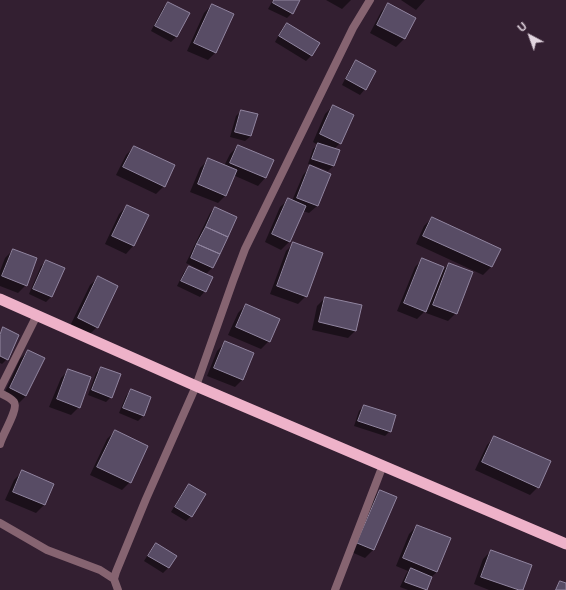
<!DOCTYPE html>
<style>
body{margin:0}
#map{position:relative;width:566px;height:590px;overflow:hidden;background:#331f31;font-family:Arial,sans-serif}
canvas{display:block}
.north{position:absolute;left:510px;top:16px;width:40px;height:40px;-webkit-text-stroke:3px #331f31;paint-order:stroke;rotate:319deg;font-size:11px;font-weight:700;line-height:16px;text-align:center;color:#e2d5e0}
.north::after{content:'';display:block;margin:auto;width:14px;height:18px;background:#e2d5e0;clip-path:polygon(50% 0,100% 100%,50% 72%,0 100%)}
</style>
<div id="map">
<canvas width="566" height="590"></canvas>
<div class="north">U</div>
</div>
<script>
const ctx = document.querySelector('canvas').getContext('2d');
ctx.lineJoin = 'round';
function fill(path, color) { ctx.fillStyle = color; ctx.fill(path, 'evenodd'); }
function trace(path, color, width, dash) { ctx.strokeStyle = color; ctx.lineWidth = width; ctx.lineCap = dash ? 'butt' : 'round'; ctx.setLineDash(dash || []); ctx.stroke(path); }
const shadow = new Path2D(`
 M273,0H299L292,13L287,18L268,9Z
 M326,0H351L342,9Z
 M401,0H425L416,10Z
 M168,3L188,14L176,37L171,42L151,31L163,8Z
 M388,4L415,18L404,39L396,47L370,33L381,12Z
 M212,5L216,52L208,60L187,51L204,13Z
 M287,24L312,55L306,61L275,42L282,29Z
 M356,62L365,89L360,95L342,85L351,67Z
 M333,106L340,143L334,149L338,151L333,166L328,171L312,165L311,167L317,206L309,213L303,211L289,242L281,250L265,242L280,207L288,200L292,201L303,175L312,165L308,164L313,149L318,145L313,142L325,114Z
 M241,111L251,136L245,141L230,137L236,116Z
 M238,146L265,178L258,186L233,175L226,195L218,203L190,192L200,168L208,160L224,166L230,154Z
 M134,147L164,186L156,194L116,175L126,155Z
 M127,206L133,246L126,254L105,244L119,214Z
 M215,208L236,218L212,268L206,274L205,291L200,297L177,286L184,272L189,267L199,271L200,270L186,263L210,213Z
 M432,218L499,249L491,267L483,275L416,244L424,226Z
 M294,243L306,296L298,304L270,294L286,251Z
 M13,250L26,285L18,293L0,286V271L5,258Z
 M423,259L440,273L449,264L456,313L448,321L426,313L427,309L417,319L397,311L415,267Z
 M47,261L63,268L51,297L46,302L29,294L41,266Z
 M98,278L97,327L89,335L70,326L90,285Z
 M325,298L356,330L348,338L312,330L317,306Z
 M246,305L269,341L261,349L228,335L238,313Z
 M4,329L7,359L2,364L0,363V332Z
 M225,343L243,379L235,387L207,376L217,351Z
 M28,351L26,396L18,404L3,396L20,359Z
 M101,368L111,397L106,402L88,395L96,373Z
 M69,370L79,407L71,415L49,407L61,378Z
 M131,390L150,398L143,416L138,421L119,413L126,396Z
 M364,406L390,431L385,436L354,426L359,411Z
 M115,431L130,482L122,490L90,475L107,439Z
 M495,437L538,487L530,495L475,470L487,445Z
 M22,472L53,485L44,505L36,513L5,500L14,480Z
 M190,485L191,516L186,521L171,512L184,490Z
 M380,491L396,498L373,550L365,558L349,551L372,499Z
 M417,526L437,572L431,577L426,590H408L400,587L406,574L408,571L396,566L409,534Z
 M156,545L168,568L163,573L144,561L151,550Z
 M491,551L522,590H489L474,584L483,559Z`);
const building = new Path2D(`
 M274,0H300L293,14L273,3Z
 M168,2L190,13L177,37L155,26Z
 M388,3L416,18L405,39L377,25Z
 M212,4L234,14L216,53L194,43Z
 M287,23L320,43L312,56L279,36Z
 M356,60L376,71L366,90L346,79Z
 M333,105L354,115L341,144L320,134Z
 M241,110L258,114L251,136L235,132Z
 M318,143L340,150L334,166L312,159Z
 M238,145L274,160L266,178L230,163Z
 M134,146L175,165L165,187L123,167Z
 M208,158L237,170L226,196L198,184Z
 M310,165L331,174L318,206L297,198Z
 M288,198L306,206L290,242L272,234Z
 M127,205L149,215L134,246L112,236Z
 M215,207L237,217L228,237L206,227Z
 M432,217L501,249L492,267L423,236Z
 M206,227L228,237L220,254L197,244Z
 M293,242L323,253L307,297L277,286Z
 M197,244L220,254L213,268L191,258Z
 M13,249L37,258L27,286L2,276Z
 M422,258L444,267L426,312L404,303Z
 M46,260L65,268L52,297L33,289Z
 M449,263L473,272L457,314L433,305Z
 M189,266L213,277L206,292L181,281Z
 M98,276L118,286L98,328L78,318Z
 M325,297L362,305L356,331L319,322Z
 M246,304L280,319L270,342L236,327Z
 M3,327L19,335L8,360L0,356V335Z
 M225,341L254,353L243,380L214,368Z
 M28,350L45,358L26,396L10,388Z
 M101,367L121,374L112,398L92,390Z
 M68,369L91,377L80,408L57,399Z
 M131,389L151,397L144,416L123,408Z
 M364,405L396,415L391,432L358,421Z
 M115,430L148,446L131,483L97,467Z
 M494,436L551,461L539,488L482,462Z
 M22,470L54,484L45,505L13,492Z
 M189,484L206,494L192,517L175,507Z
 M380,490L397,497L374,550L357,543Z
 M417,525L451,538L437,572L403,558Z
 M156,543L177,556L169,568L148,556Z
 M491,550L532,565L523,590H519L481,577Z
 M411,568L432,577L427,590L405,582Z
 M560,581L566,583V590H556Z`);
const minor = new Path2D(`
 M0,389L37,315
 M0,393C4,395 11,398 14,402C19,409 2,435 0,444
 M0,523L47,550L100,570L114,579
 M118,590L114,579L116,572L146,499L196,386L233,281L245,249L353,28L370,0
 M335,590L383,465`);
const trunk = new Path2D(`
 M0,299L196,386L566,544`);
fill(shadow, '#0007');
fill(building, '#584c65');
trace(building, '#9185a0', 1);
trace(minor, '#866471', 8);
trace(trunk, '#eeb2c9', 11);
</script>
